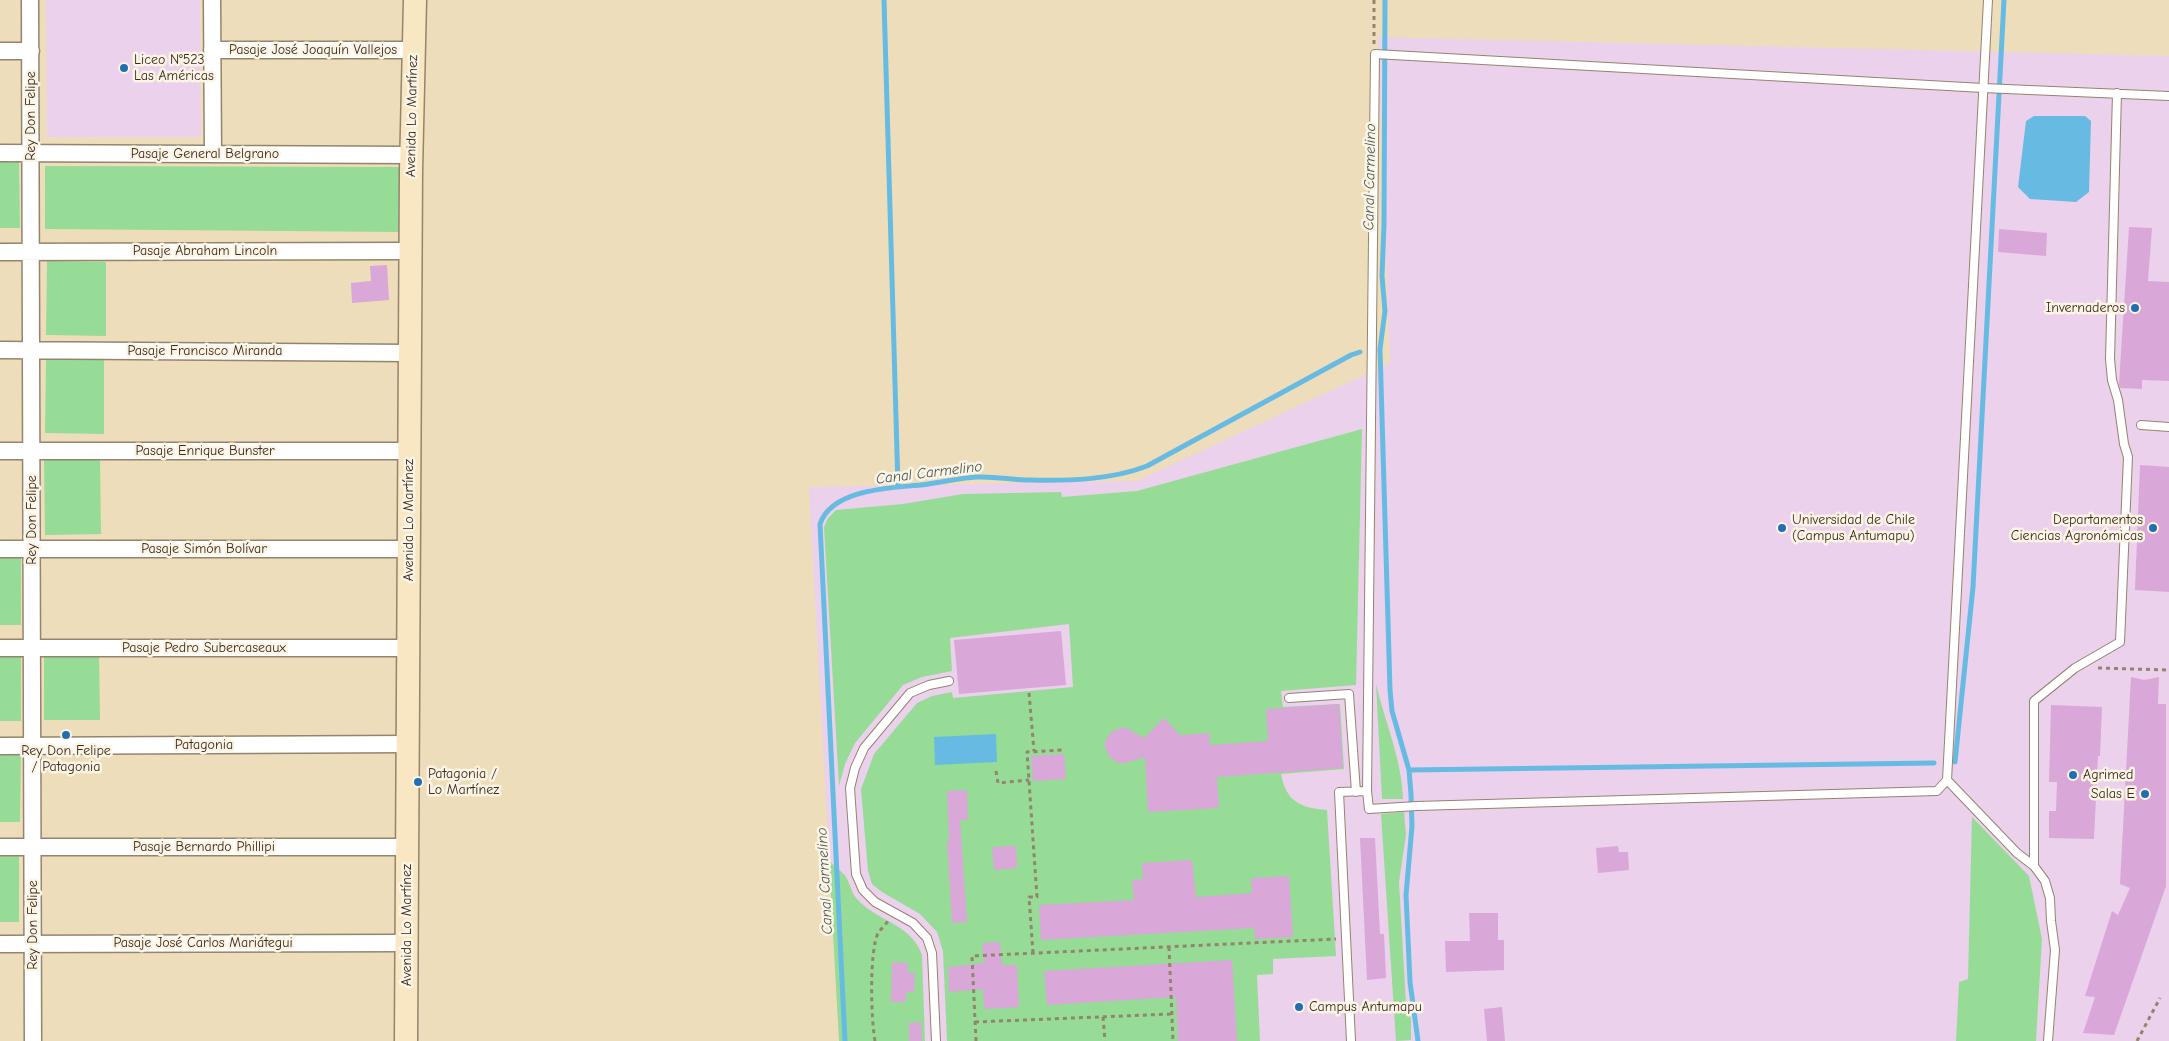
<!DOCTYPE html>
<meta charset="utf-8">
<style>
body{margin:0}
canvas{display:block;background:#eeddba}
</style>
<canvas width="2169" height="1041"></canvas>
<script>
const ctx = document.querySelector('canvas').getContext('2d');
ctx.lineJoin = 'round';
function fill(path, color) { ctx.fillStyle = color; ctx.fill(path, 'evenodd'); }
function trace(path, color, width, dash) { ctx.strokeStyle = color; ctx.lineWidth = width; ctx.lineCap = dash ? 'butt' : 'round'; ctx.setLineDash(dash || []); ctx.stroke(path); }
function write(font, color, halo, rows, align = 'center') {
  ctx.font = font + ' "Comic Neue",sans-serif'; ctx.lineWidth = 5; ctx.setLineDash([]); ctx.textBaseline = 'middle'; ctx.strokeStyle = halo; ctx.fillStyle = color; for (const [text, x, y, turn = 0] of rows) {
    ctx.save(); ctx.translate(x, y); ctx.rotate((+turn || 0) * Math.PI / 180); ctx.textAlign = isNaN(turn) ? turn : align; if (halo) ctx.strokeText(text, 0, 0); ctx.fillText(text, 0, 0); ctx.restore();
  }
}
const built = new Path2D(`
 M46,0H200L201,137H47Z
 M1378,37L2169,56V1041H839L809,487L1137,481L1390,363Z`);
const green = new Path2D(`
 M0,159H19L20,228H0Z
 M45,166L399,167V232L45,229Z
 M47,261L106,262V336L46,335Z
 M46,359L104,360V434L45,433Z
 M1362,429L1356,685L1281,691L1283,707L1340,704L1344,769L1281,774C1286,802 1301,808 1327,810L1336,956L1273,959V974L1257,975L1260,1041H947L943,951L937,932L920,914L882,892L872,884L868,871L861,789L874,754L917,703L932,696L952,692L953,698L1073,687L1069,624L950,638L952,671L922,677L903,685L855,743L845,764L839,786L824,527L828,518L836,510L903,504L963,494L1061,492L1062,497L1137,491Z
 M44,458H100L101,534L45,535Z
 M0,553L21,554V625H0Z
 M0,649H21V721H0Z
 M44,653H99L100,720H44Z
 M1376,684C1385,722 1402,760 1403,799H1382Z
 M0,752H21L20,822H0Z
 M1404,812L1406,835L1399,882L1406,1004L1411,1019V1040L1396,1041L1381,814Z
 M1972,817L2029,876L2042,939L2036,1041H1956L1959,982L1968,979Z
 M0,853H19V922H0Z
 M829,861C834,866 842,871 846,877C850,883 851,892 856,898C877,922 911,923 922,955L925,1041H839Z`);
const water = new Path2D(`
 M2034,116H2085L2091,121L2089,192L2076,202L2030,199L2018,187L2026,121Z
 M996,734L997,762L935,765L934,737Z`);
const stream = new Path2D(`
 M884,0L898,487
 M1385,0L1384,224L1382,276L1385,311L1380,349L1390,690L1392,711L1409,770L1411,794L1412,826L1406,895L1410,982L1418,1041
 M1955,762L1973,587L2004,0
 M1409,770L1934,763
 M845,1041L820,524C832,489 890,488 921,485C940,483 958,478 977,477C995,476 1013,480 1030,480C1068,481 1111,480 1147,466L1351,355L1360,352`);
const building = new Path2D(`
 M2129,227L2152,228L2148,281L2169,282V381L2142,380V389L2120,388L2119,384Z
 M1999,229L2047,233L2046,256L1998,252Z
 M387,265L389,300L352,303L351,283L371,281L370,266Z
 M2140,465L2169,467V592L2135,590Z
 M1061,631L1066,685L959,694L954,640Z
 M2131,677L2144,680L2159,677L2158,704H2166V886L2114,1035L2083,1033L2095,997L2085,996L2112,911L2118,915L2130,888L2120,884Z
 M1339,704L1343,768L1217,777L1219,808L1148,812L1145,757L1126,763H1119L1110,758L1105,747V741L1112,731L1125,727L1144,738L1164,718L1180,735L1209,733L1210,745L1268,741L1266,709Z
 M2051,705L2102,707L2100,756H2098L2094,839L2049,838V811H2056L2057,782H2049Z
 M1064,754L1066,779L1033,781L1031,756Z
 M967,790L968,820H960L967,922L952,923L947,840H949L947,791Z
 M1360,838H1375L1380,934H1384L1386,978L1367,980Z
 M1016,846L1017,868L994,870L992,847Z
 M1618,846L1619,852H1628L1629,870L1598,873L1596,848Z
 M1192,860L1196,897L1252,893L1251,878L1289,876L1293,937L1255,939L1254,928L1041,940L1039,905L1134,900L1132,880L1143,879L1142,863Z
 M1469,913H1498V940H1504V970L1446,972L1445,941H1470Z
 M1000,942L1002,965H1017L1019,1007L984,1009L983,989L949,992L948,967L984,963L982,943Z
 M1232,960L1237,1041H1178L1176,997L1047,1005L1044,971Z
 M892,962L908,963V973H915L914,992H906V1002H891Z
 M1502,1007L1505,1041H1487L1484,1009Z
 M921,1022L922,1041H909V1023Z`);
const path = new Path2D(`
 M1374,0V44
 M2098,668L2169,670
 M1029,693L1034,751
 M996,771L998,783L1029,780
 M1169,947L1173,1041
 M1033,953L1029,897H1037L1027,752L1063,750
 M1103,1017L1105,1041
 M975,1022L1172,1014
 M875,1041C871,1019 869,953 878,933C881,929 885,925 888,921
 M976,1041L972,956L1336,939
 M2137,1041L2160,998`);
const service = new Path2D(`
 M2141,425L2169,427
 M1289,698L1349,694L1356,792
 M1947,780L1988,0
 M2034,866V701L2075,668L2120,642L2128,457L2124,444L2118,400L2112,380L2110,359L2117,93
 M936,1041L932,953L927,938L913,923L875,902L863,890L856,874L850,788L855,768L864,748L910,693L929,685L949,681
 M1351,1041L1339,792L1367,791
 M2048,1041L2055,950L2051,921L2050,898L2045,881L2034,866L2017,853L1947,780L1937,791L1417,806L1369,809L1367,791L1375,54L1983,88L2169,96`);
const minor = new Path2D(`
 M30,0L33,1041
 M212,0L213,154
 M212,50H414
 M0,51H31
 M0,153L411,155
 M0,252L411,251
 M0,350L410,353
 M0,451H409
 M0,549H409
 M0,648H408
 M0,746L408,744
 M0,847H407
 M0,944L407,943`);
const secondary = new Path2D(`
 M406,1041L411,171L415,0`);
const markers = [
 [124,68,5,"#1f6fb2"],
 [2135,308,5,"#1f6fb2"],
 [1782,528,5,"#1f6fb2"],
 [2153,528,5,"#1f6fb2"],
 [66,735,5,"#1f6fb2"],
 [2073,775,5,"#1f6fb2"],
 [418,782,5,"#1f6fb2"],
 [2145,794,5,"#1f6fb2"],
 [1299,1007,5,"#1f6fb2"]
];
const streetNames = [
 ["Pasaje José Joaquín Vallejos",313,50],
 ["Rey Don Felipe",31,116,-90],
 ["Avenida Lo Martínez",412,116,-89],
 ["Pasaje General Belgrano",205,154],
 ["Pasaje Abraham Lincoln",205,251],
 ["Pasaje Francisco Miranda",205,351],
 ["Pasaje Enrique Bunster",205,451],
 ["Rey Don Felipe",32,520,-90],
 ["Avenida Lo Martínez",409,520,-90],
 ["Pasaje Simón Bolívar",204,549],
 ["Pasaje Pedro Subercaseaux",204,648],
 ["Patagonia",204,745],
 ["Pasaje Bernardo Phillipi",204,847],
 ["Rey Don Felipe",33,925,-90],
 ["Avenida Lo Martínez",407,925,-90],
 ["Pasaje José Carlos Mariátegui",203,943]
];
const poiNames = [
 ["Liceo N°523",134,60],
 ["Las Américas",134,76],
 ["Invernaderos",2125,308,"right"],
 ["Universidad de Chile",1792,520],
 ["(Campus Antumapu)",1792,536],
 ["Departamentos",2143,520,"right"],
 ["Ciencias Agronómicas",2143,536,"right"],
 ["Rey Don Felipe",66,751,"center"],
 ["/ Patagonia",66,767,"center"],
 ["Patagonia /",428,774],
 ["Lo Martínez",428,790],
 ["Agrimed",2083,775],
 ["Salas E",2135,794,"right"],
 ["Campus Antumapu",1309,1007]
];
const waterNames = [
 ["Canal Carmelino",1370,177,-89],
 ["Canal Carmelino",929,473,-7],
 ["Canal Carmelino",825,881,-93]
];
fill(built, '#ebd1ec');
fill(green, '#96dc96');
fill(water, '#67bbe3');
trace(stream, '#67bbe3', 5);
fill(building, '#d9a7d8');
trace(service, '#94846c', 10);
trace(minor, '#94846c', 19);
trace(secondary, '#94846c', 25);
trace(path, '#94846c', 3, [4, 4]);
trace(service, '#fff', 8);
trace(minor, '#fff', 16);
trace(secondary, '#f9e7c3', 22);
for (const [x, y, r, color] of markers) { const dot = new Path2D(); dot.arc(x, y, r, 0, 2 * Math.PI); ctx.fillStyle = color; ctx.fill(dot); trace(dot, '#fcf5e5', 2); }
write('14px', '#3b2a1e', '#fcf5e5', streetNames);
write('14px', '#3b2a1e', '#fcf5e5', poiNames, 'left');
write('italic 15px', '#485659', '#fcf5e5', waterNames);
</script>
